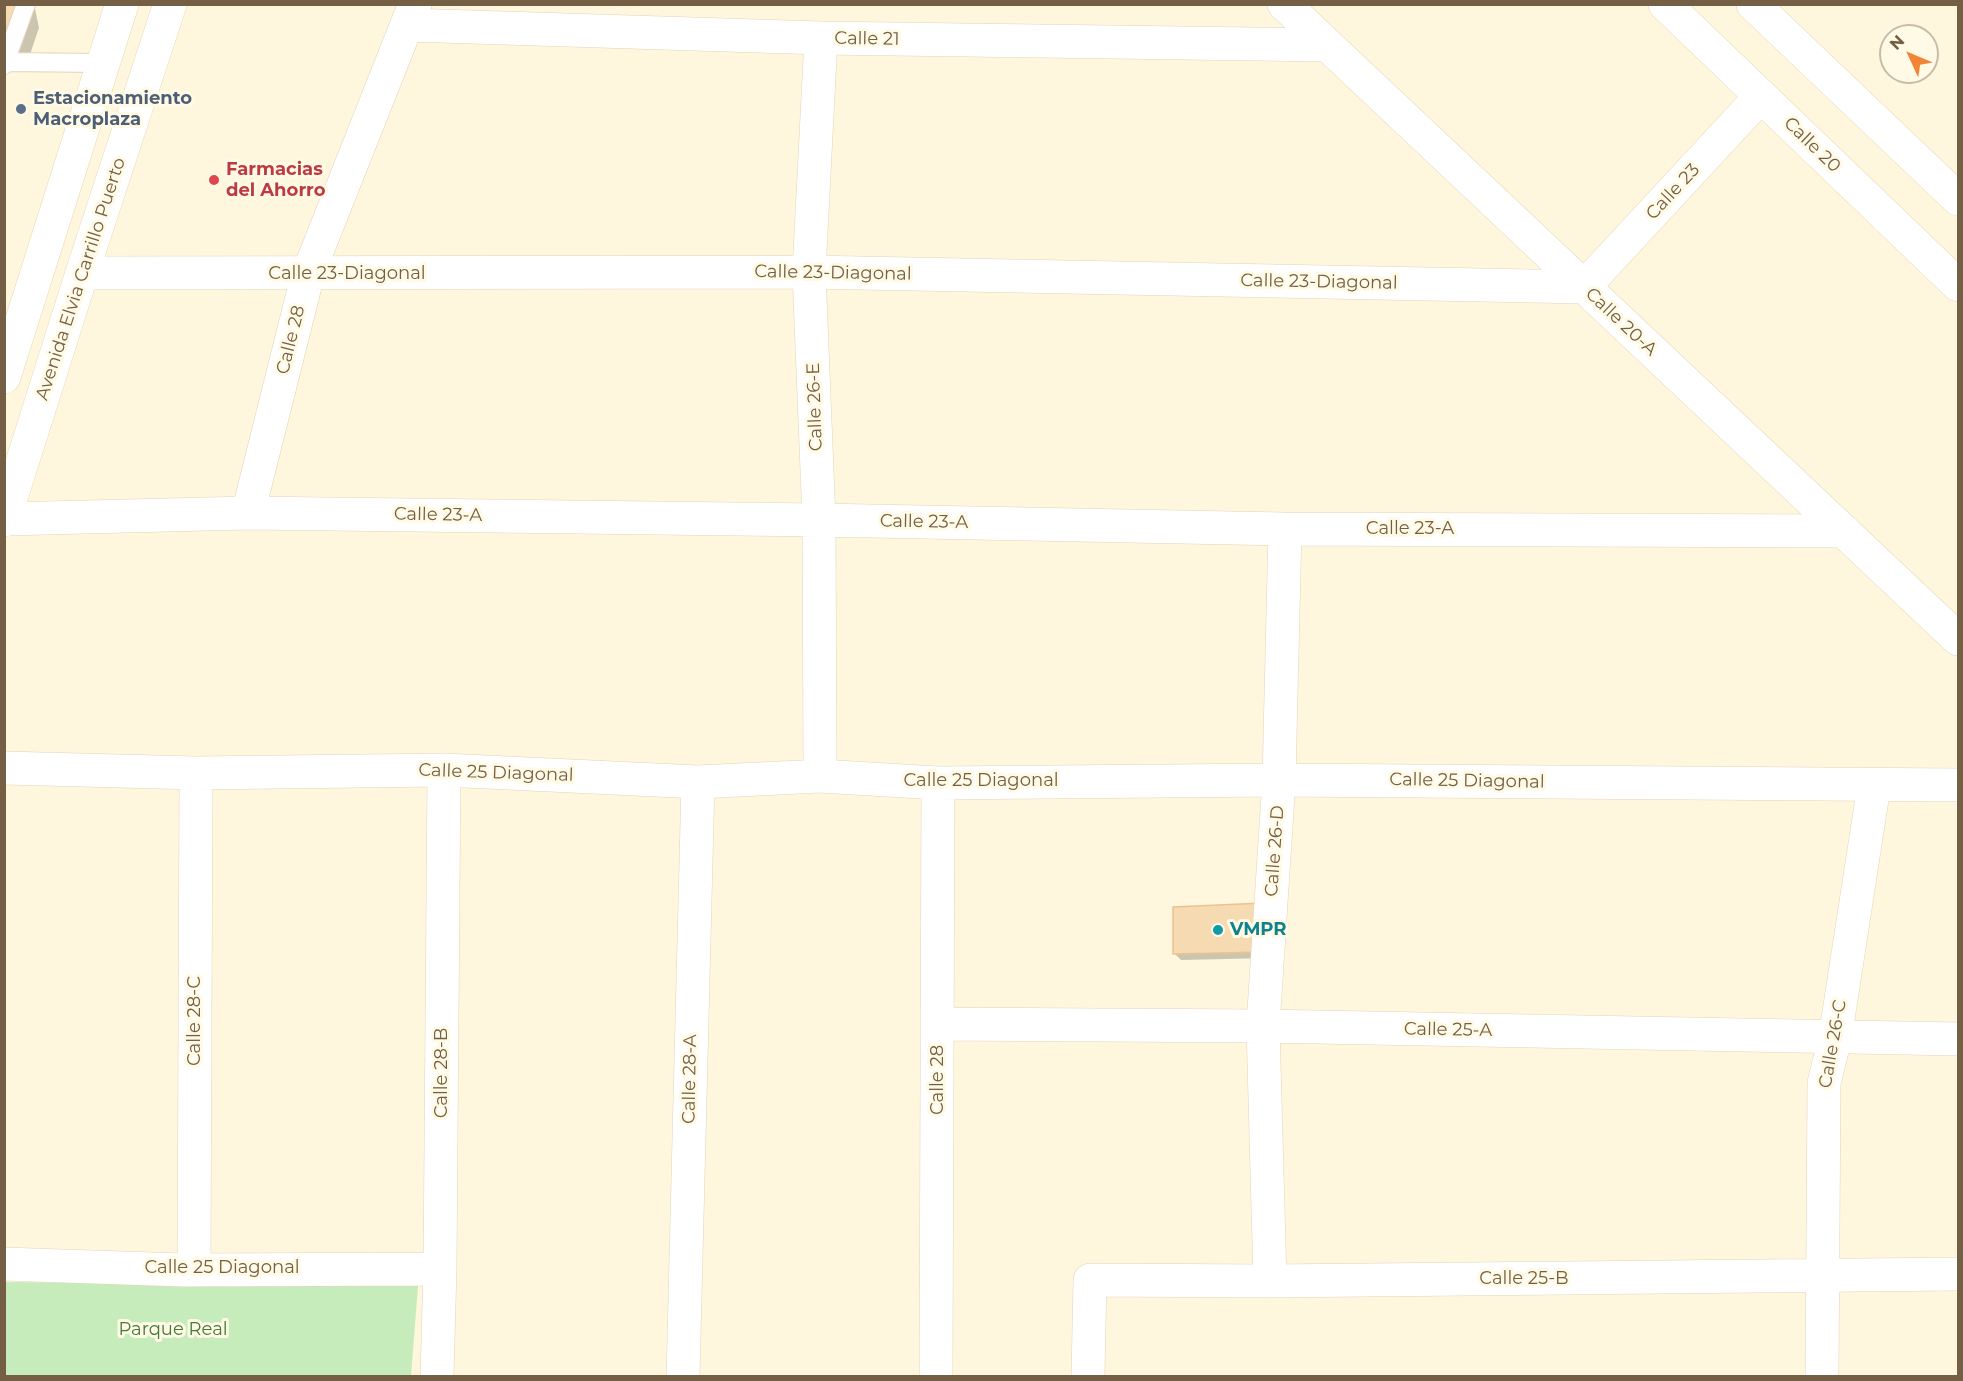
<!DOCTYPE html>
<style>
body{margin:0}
#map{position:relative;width:1963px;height:1381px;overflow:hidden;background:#fef7dd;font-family:Montserrat,sans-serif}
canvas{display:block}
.frame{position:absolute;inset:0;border:6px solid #755f44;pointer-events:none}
.north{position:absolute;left:1879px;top:24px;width:60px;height:60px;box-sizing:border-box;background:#fffae5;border:2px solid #c8bca5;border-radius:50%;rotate:314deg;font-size:16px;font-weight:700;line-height:24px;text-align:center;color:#755f44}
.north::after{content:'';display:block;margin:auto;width:21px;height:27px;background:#f38437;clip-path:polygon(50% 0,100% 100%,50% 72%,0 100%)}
</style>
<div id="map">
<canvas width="1963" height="1381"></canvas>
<div class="frame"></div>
<div class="north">N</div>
</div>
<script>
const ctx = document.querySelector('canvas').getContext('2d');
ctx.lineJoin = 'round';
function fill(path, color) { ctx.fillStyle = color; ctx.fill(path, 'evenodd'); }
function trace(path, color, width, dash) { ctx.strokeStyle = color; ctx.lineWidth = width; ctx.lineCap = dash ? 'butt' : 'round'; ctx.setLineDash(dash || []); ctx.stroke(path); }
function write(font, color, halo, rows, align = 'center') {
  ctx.font = font + ' Montserrat,sans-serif'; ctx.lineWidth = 6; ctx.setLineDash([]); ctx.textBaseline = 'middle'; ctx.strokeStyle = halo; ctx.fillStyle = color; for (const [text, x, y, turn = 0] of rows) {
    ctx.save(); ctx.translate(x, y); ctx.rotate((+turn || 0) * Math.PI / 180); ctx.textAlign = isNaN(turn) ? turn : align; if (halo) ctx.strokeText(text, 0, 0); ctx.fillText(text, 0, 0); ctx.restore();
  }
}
const green = new Path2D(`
 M5,1282L418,1286L411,1376H5Z`);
const shadow = new Path2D(`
 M34,4L39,28L27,63L4,67Z
 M1175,909L1271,958L1181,960L1174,953Z`);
const building = new Path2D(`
 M4,4H18L4,42Z
 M1263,903L1264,952L1173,954V907Z`);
const lane = new Path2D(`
 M4,62L104,63
 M4,65L26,4`);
const street = new Path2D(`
 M1284,4L1958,639
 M408,25L821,38L1327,45
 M82,273L809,272L1584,287L1761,96
 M248,513L308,274L415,4
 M5,519L248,513L819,520L1285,529L1844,531
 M4,768L196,773L444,770L698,782L820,776L938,783L1279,780L1958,785
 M820,776L819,520L809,272L821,38
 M938,1024L1263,1026L1958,1039
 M4,1264L183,1270L440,1269
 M194,1268L196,773
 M1270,1281L1263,1026L1279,780L1285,529
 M437,1376L440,1269L444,770
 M683,1376L698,782
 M936,1376L938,783
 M1088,1376L1090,1280L1270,1281L1958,1274
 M1822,1376L1824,1083L1835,1038L1874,786`);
const secondary = new Path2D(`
 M1665,4L1958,285
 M1753,4L1958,199
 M4,377L122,4
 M4,520L82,273L170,4`);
const markers = [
 [21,109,6,"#5c6f8a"],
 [214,180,6,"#e0444e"],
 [1218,930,6,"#0f9aa8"]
];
const streetNames = [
 ["Calle 21",867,39,1],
 ["Calle 20",1812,145,44],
 ["Calle 23",1673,192,-47],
 ["Calle 23-Diagonal",833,273,1],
 ["Calle 23-Diagonal",347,274],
 ["Avenida Elvia Carrillo Puerto",81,279,-72],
 ["Calle 23-Diagonal",1319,282,1],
 ["Calle 20-A",1621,322,43],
 ["Calle 28",291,340,-76],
 ["Calle 26-E",815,407,-92],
 ["Calle 23-A",438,515,1],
 ["Calle 23-A",924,522,1],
 ["Calle 23-A",1410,529],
 ["Calle 25 Diagonal",496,773,2],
 ["Calle 25 Diagonal",981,781],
 ["Calle 25 Diagonal",1467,781,1],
 ["Calle 26-D",1275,851,-86],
 ["Calle 28-C",195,1021,-90],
 ["Calle 25-A",1448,1030,1],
 ["Calle 26-C",1833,1044,-80],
 ["Calle 28-B",442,1073,-90],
 ["Calle 28-A",690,1079,-89],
 ["Calle 28",938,1080,-90],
 ["Calle 25 Diagonal",222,1268],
 ["Calle 25-B",1524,1279]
];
const serviceNames = [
 ["Estacionamiento",33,99],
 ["Macroplaza",33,120]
];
const healthNames = [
 ["Farmacias",226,170],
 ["del Ahorro",226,191]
];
const cultureNames = [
 ["VMPR",1230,930]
];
const parkNames = [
 ["Parque Real",173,1330]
];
fill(green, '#c6ecbb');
fill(shadow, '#0003');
fill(building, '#f6dab2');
trace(building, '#eac391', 1.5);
trace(lane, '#e2d4b9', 20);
trace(street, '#e2d4b9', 34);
trace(secondary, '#e8d7b6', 34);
trace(lane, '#fff', 18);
trace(street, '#fff', 33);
trace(secondary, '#fff', 33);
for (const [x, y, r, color] of markers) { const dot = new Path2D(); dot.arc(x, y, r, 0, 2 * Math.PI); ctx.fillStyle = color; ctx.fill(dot); trace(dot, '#fffae5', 2); }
write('18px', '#755f44', '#fffae5', streetNames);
write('bold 18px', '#4e5e75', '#fffae5', serviceNames, 'left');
write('bold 18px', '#be3a42', '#fffae5', healthNames, 'left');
write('bold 18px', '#0d838f', '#fffae5', cultureNames, 'left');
write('18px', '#427c3b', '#fffae5', parkNames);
</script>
